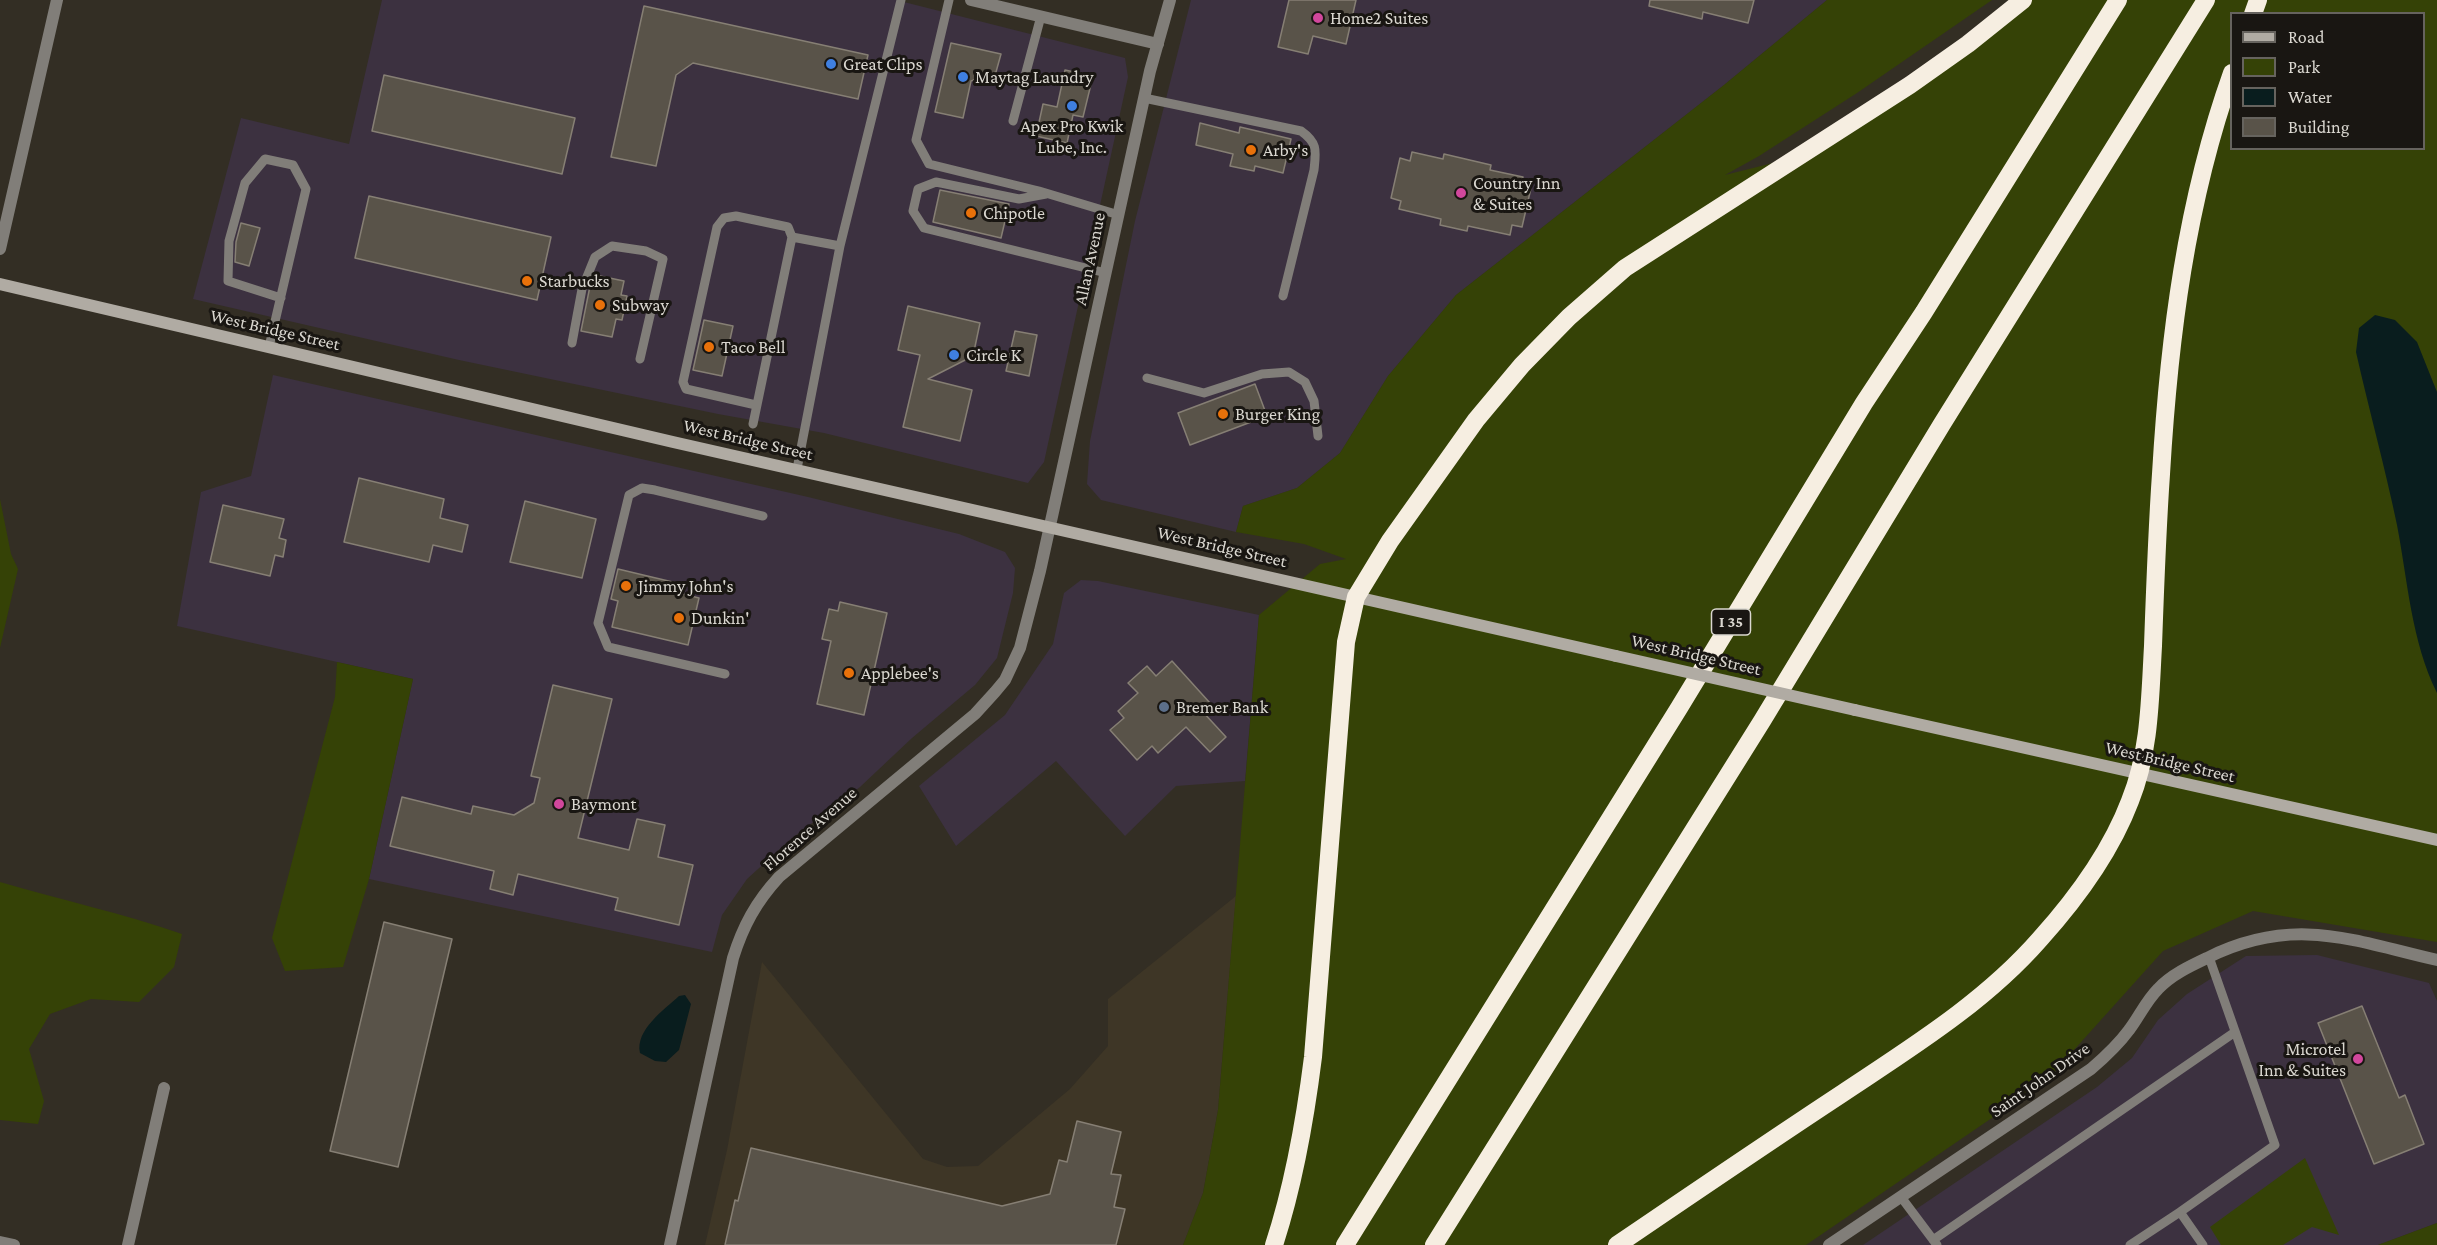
<!DOCTYPE html>
<style>
body{margin:0}
#map{position:relative;width:2437px;height:1245px;overflow:hidden;background:#332e24;font-family:"Crimson Pro",serif}
canvas{display:block}
.legend{position:absolute;left:2230px;top:12px;width:195px;height:138px;box-sizing:border-box;background:#191612;border:2px solid #66635e;margin:0;padding:8px 10px;list-style:none;font-size:18px;color:#dad7d0}
.legend li{display:flex;align-items:center;gap:12px;height:30px}
.legend b{width:30px;border:2px solid #66635e}
</style>
<div id="map">
<canvas width="2437" height="1245"></canvas>
<ul class="legend">
<li><b style="height:8px;background:#b0aba3"></b>Road</li>
<li><b style="height:16px;background:#354206"></b>Park</li>
<li><b style="height:16px;background:#091d1e"></b>Water</li>
<li><b style="height:16px;background:#595349"></b>Building</li>
</ul>
</div>
<script>
const ctx = document.querySelector('canvas').getContext('2d');
ctx.lineJoin = 'round';
function fill(path, color) { ctx.fillStyle = color; ctx.fill(path, 'evenodd'); }
function trace(path, color, width, dash) { ctx.strokeStyle = color; ctx.lineWidth = width; ctx.lineCap = dash ? 'butt' : 'round'; ctx.setLineDash(dash || []); ctx.stroke(path); }
function write(font, color, halo, rows, align = 'center') {
  ctx.font = font + ' "Crimson Pro",serif'; ctx.lineWidth = 6; ctx.setLineDash([]); ctx.textBaseline = 'middle'; ctx.strokeStyle = halo; ctx.fillStyle = color; for (const [text, x, y, turn = 0] of rows) {
    ctx.save(); ctx.translate(x, y); ctx.rotate((+turn || 0) * Math.PI / 180); ctx.textAlign = isNaN(turn) ? turn : align; if (halo) ctx.strokeText(text, 0, 0); ctx.fillText(text, 0, 0); ctx.restore();
  }
}
const commercial = new Path2D(`
 M382,0H896L1125,58L1128,77L1044,462L1028,483L824,433L718,414L459,360L193,299L241,118L349,144Z
 M1191,0H1827L1724,85L1456,295L1388,376L1340,453L1297,488L1243,506L1236,532L1101,500L1087,484L1090,441L1135,221Z
 M273,375L808,497L959,534L1005,552L1015,568L1013,593L997,658L975,685L912,738L860,787L791,839L747,879L722,915L712,952L369,879L413,679L177,626L201,492L251,476Z
 M1081,580L1098,581L1259,615L1245,781L1176,786L1125,836L1056,761L956,846L919,786L1005,715L1053,644L1064,593Z
 M2317,955L2429,983L2437,1001V1223L2378,1245H1863L2097,1087L2132,1058L2158,1020L2187,994L2246,956Z`);
const built = new Path2D(`
 M1236,896L1218,1110L1203,1193L1183,1245H705L727,1150L762,962L923,1159L947,1167L978,1166L1070,1089L1108,1046V999Z`);
const green = new Path2D(`
 M1827,0H1992L1857,93L1759,156L1725,175L1797,157L2023,0H2437V942L2253,911L2163,951L2046,1081L1806,1245H1183L1203,1193L1218,1110L1259,615L1320,564L1346,559L1304,544L1236,532L1243,506L1297,488L1340,453L1388,376L1456,295L1724,85ZM2232,14H2424V148H2232Z
 M0,499L11,554L18,569L0,648Z
 M337,662L413,679L369,879L343,967L285,971L272,938L335,697Z
 M0,882C61,900 122,913 182,934L174,967L139,1002L91,999L50,1014L29,1049L44,1101L38,1124L0,1120Z
 M2305,1158L2339,1235L2312,1227L2283,1245H2221L2210,1227Z
 M2437,1223V1245H2378Z`);
const water = new Path2D(`
 M2375,315L2395,320L2417,342L2437,392V693C2411,640 2408,582 2397,525C2385,467 2369,410 2356,352L2359,328Z
 M685,995L691,1004L679,1050L666,1062L655,1061L640,1053C635,1030 664,1010 679,996Z`);
const building = new Path2D(`
 M1289,0H1356L1346,44L1313,36L1308,54L1278,47Z
 M1650,0H1754L1748,23L1703,12L1702,19L1649,6Z
 M644,6L868,55L858,99L693,63L676,75L656,166L611,157Z
 M951,43L1001,54L996,72L971,81L963,118L935,112Z
 M1065,70L1093,76L1083,117L1073,115L1067,143L1036,136L1043,104L1057,107Z
 M384,75L575,118L562,174L372,131Z
 M1200,123L1239,133L1240,127L1291,139L1283,173L1255,166L1254,171L1230,166L1233,154L1196,145Z
 M1412,152L1443,159L1444,154L1491,165L1490,170L1523,177L1521,185L1531,188L1522,227L1512,225L1510,235L1468,226L1467,231L1440,225L1441,219L1399,209L1401,201L1391,198L1400,158L1410,161Z
 M940,190L1009,204L1001,238L933,222Z
 M369,196L551,237L537,300L355,258Z
 M241,223L260,228L249,266L235,262L236,242Z
 M595,275L624,281L621,295L627,296L622,320L616,319L612,337L581,331L590,286Z
 M908,306L980,323L973,356L928,379L972,390L960,441L903,427L920,355L898,350Z
 M704,320L733,326L722,376L693,370Z
 M1015,331L1037,335L1029,376L1006,371Z
 M1255,384L1267,416L1190,445L1178,413Z
 M359,478L444,499L440,518L468,525L462,552L433,545L429,562L344,542Z
 M525,501L596,519L582,578L510,562Z
 M223,505L284,519L279,538L286,540L283,557L275,555L270,576L210,562Z
 M618,569L681,584L679,593L699,598L688,645L612,627L618,601L611,599Z
 M840,602L887,613L864,715L817,704L831,641L822,639L829,609L838,611Z
 M1172,661L1210,703L1202,711L1226,737L1210,752L1186,727L1158,753L1152,746L1137,760L1110,730L1124,718L1118,711L1138,693L1128,683L1147,666L1156,676Z
 M553,685L612,699L578,838L629,850L637,819L665,825L658,857L693,865L679,925L615,910L618,898L518,874L513,895L490,889L494,871L390,846L402,797L471,814L473,806L514,815L534,803L540,778L531,776Z
 M384,922L452,939L398,1167L330,1151Z
 M2362,1006L2399,1098L2405,1095L2424,1144L2374,1164L2318,1023Z
 M1077,1121L1121,1132L1111,1174L1121,1175L1114,1207L1125,1209L1116,1245H725L735,1200L738,1201L751,1148L1002,1206L1050,1194L1059,1160L1067,1162Z`);
const service = new Path2D(`
 M949,0L916,140L929,164L1039,191L1119,215
 M1144,98L1301,131C1318,143 1316,151 1314,170L1283,296
 M1013,121L1041,16
 M1046,194L1019,199L936,182L918,189L913,211L924,228L1106,273
 M792,237L840,246
 M572,343L582,289L595,257L612,246L646,251L663,259L640,359
 M269,347L306,189L293,165L265,159L245,183L229,241L228,281L281,298
 M1147,378L1204,393L1262,374L1289,372L1305,382L1314,401L1318,436
 M753,424L792,237L788,227L736,216L724,218L717,227L683,382L686,389L756,405
 M797,469L840,246L901,0
 M725,674L608,647L598,623L629,495L642,488L655,490L763,516
 M1901,1197L1937,1245
 M1933,1240L2235,1032
 M2130,1245L2180,1212
 M2203,1245L2180,1212L2275,1145L2209,957`);
const minor = new Path2D(`
 M971,0L1158,44
 M0,249L57,0
 M0,1242L14,1245
 M128,1245L164,1088
 M1829,1245L2091,1069C2105,1057 2118,1045 2129,1030C2139,1017 2146,1001 2158,989C2171,975 2190,966 2207,958C2293,915 2351,940 2437,960`);
const tertiary = new Path2D(`
 M670,1245L733,958C743,926 756,902 779,877L975,714L995,692L1005,680L1020,648L1040,571L1150,71L1170,0`);
const secondary = new Path2D(`
 M0,284L673,442L1616,656
 M1855,710L2437,840`);
const motorway = new Path2D(`
 M2253,14L2258,0
 M1274,1245C1294,1184 1305,1121 1313,1057L1346,642L1356,597L1390,541L1476,420L1522,365L1569,317L1625,268L1910,85L1968,44L2023,0
 M1345,1245L1679,708L1864,403L1924,312L2118,0
 M1434,1245L1762,721L1942,424L2206,0
 M1617,1245C1692,1194 1767,1143 1843,1093C1912,1047 1985,1002 2040,939C2076,899 2111,851 2130,801C2150,752 2150,698 2153,646C2155,589 2157,531 2161,474C2169,338 2186,202 2232,73`);
const secondaryBridge = new Path2D(`
 M1616,656L1855,710`);
const markers = [
 [1318,18,6,"#d1479c"],
 [831,64,6,"#3f7fe0"],
 [963,77,6,"#3f7fe0"],
 [1072,106,6,"#3f7fe0"],
 [1251,150,6,"#e8710a"],
 [1461,193,6,"#d1479c"],
 [971,213,6,"#e8710a"],
 [527,281,6,"#e8710a"],
 [600,305,6,"#e8710a"],
 [709,347,6,"#e8710a"],
 [954,355,6,"#3f7fe0"],
 [1223,414,6,"#e8710a"],
 [626,586,6,"#e8710a"],
 [679,618,6,"#e8710a"],
 [849,673,6,"#e8710a"],
 [1164,707,6,"#5c6f8a"],
 [559,804,6,"#d1479c"],
 [2358,1059,6,"#d1479c"]
];
const shields = [
 [1731,622,39]
];
const shieldNames = [
 ["I 35",1731,622]
];
const poiNames = [
 ["Home2 Suites",1330,18],
 ["Great Clips",843,64],
 ["Maytag Laundry",975,77],
 ["Apex Pro Kwik",1072,126,"center"],
 ["Lube, Inc.",1072,147,"center"],
 ["Arby's",1263,150],
 ["Country Inn",1473,183],
 ["& Suites",1473,204],
 ["Chipotle",983,213],
 ["Starbucks",539,281],
 ["Subway",612,305],
 ["Taco Bell",721,347],
 ["Circle K",966,355],
 ["Burger King",1235,414],
 ["Jimmy John's",638,586],
 ["Dunkin'",691,618],
 ["Applebee's",861,673],
 ["Bremer Bank",1176,707],
 ["Baymont",571,804],
 ["Microtel",2346,1049,"right"],
 ["Inn & Suites",2346,1070,"right"]
];
const streetNames = [
 ["Allan Avenue",1090,259,-78],
 ["West Bridge Street",275,330,13],
 ["West Bridge Street",748,440,13],
 ["West Bridge Street",1222,547,13],
 ["West Bridge Street",1696,655,13],
 ["West Bridge Street",2170,762,13],
 ["Florence Avenue",810,829,-41],
 ["Saint John Drive",2040,1080,-35]
];
fill(commercial, '#3c3140');
fill(built, '#3e3626');
fill(green, '#354206');
fill(water, '#091d1e');
fill(building, '#595349');
trace(building, '#867f74', 1.5);
trace(service, '#817e79', 9);
trace(minor, '#817e79', 12);
trace(tertiary, '#817e79', 12);
trace(secondary, '#b0aba3', 12);
trace(motorway, '#f6eee1', 18);
trace(secondaryBridge, '#b0aba3', 12);
for (const [x, y, r, color] of markers) { const dot = new Path2D(); dot.arc(x, y, r, 0, 2 * Math.PI); ctx.fillStyle = color; ctx.fill(dot); trace(dot, '#191612', 2); }
for (const [x, y, w] of shields) { const box = new Path2D(); box.roundRect(x - w / 2, y - 13, w, 26, 4.5); ctx.fillStyle = '#191612'; ctx.fill(box); trace(box, '#dad7d0', 1.5); }
write('bold 16px', '#dad7d0', null, shieldNames);
write('18px', '#dad7d0', '#191612', poiNames, 'left');
write('18px', '#dad7d0', '#191612', streetNames);
</script>
